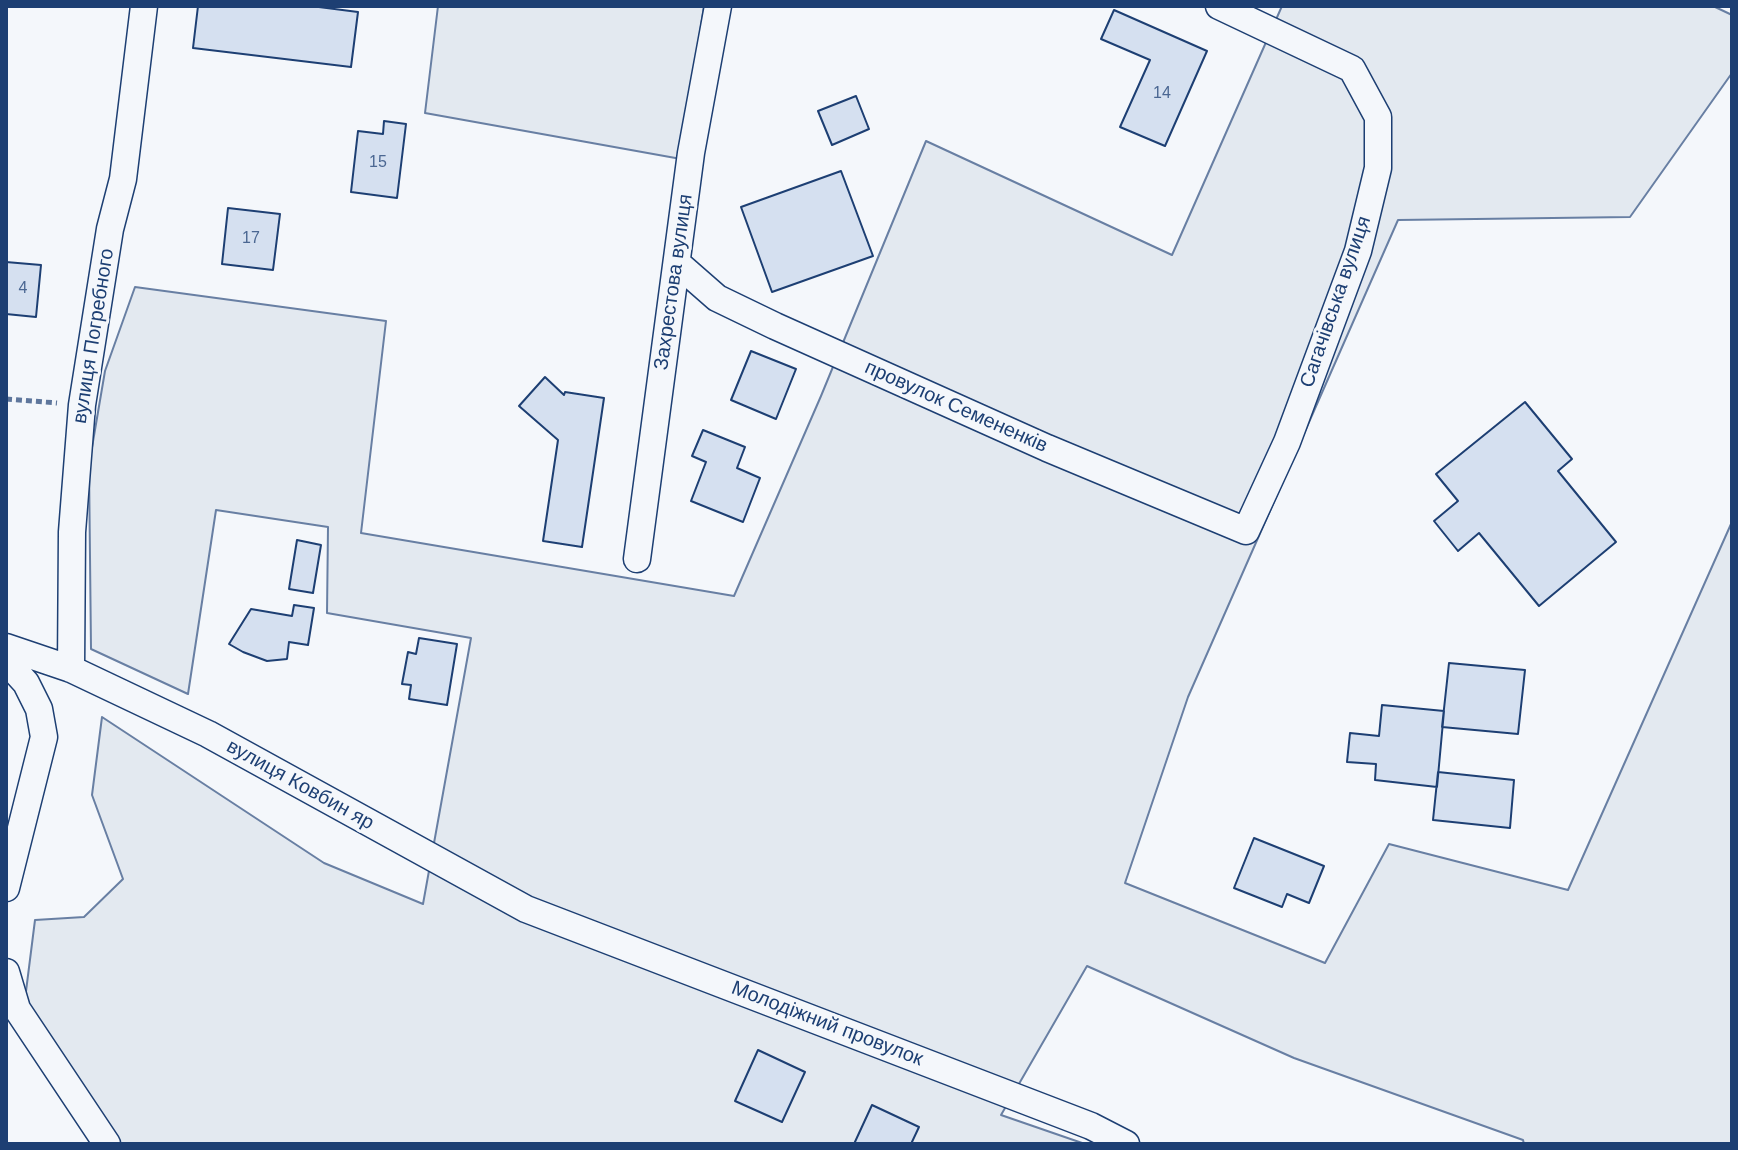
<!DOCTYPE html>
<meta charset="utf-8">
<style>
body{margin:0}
#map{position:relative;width:1738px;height:1150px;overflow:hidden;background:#f4f7fb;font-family:Arial,sans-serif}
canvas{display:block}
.frame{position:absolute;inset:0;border:8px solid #1d3f73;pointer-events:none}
</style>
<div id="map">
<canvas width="1738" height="1150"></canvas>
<div class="frame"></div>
</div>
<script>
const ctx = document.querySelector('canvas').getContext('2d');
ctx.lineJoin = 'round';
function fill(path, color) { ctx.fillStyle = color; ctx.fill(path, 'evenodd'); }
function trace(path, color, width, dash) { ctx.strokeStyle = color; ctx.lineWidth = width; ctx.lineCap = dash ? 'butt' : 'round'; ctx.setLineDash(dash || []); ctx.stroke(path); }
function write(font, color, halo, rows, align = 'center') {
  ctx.font = font + ' Arial,sans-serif'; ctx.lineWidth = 6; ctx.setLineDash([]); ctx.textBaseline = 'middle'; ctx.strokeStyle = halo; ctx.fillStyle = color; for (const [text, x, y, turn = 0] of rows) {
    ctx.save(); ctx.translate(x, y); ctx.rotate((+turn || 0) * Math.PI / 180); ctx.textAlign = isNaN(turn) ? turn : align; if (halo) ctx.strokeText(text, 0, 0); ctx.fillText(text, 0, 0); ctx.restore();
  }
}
const green = new Path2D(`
 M438,6H704L681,159L425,113Z
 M1282,6H1713L1732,15V73L1630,217L1398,220L1188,697L1125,883L1325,963L1389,844L1568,890L1731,524L1732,1144H1524L1523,1140L1294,1058L1087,966L1001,1115L1085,1144H116L24,1007L35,920L84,917L123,879L92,795L102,717L324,863L423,904L471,638L327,613L328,527L216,510L188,694L91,649L89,465L105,371L135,287L386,321L361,533L734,596L821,396L926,141L1172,255Z`);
const building = new Path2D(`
 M198,6H311L358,12L351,67L193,48Z
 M1114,10L1207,51L1165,146L1120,127L1150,60L1101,39Z
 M856,96L869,129L832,145L818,111Z
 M384,121L406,124L397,198L351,192L358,131L383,134Z
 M841,171L873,256L772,292L741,207Z
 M228,208L280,214L273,270L222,264Z
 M6,262L41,265L36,317L6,314Z
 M751,351L796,369L776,419L731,400Z
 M545,377L564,395L565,392L604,398L582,547L543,541L558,440L519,406Z
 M1525,402L1572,459L1558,471L1616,542L1539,606L1479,533L1458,551L1434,521L1458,501L1436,474Z
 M703,430L745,447L737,468L760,478L743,522L691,501L706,462L692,456Z
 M297,540L321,545L313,593L289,589Z
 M294,605L314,608L308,645L289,642L287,659L267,661L243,652L229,644L251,609L292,616Z
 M419,638L457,644L447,705L409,699L411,685L402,684L408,652L416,654Z
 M1449,663L1525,670L1518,734L1442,727Z
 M1382,705L1444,711L1437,787L1375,780L1376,764L1347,762L1350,733L1379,736Z
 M1438,772L1514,780L1510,828L1433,820Z
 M1254,838L1324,866L1309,903L1287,894L1282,907L1234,888Z
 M758,1050L805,1072L782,1122L735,1101Z
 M872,1105L919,1127L911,1144H854Z`);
const path = new Path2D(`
 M6,399L57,403`);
const minor = new Path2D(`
 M677,263L717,298L775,326L1047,448L1246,531L1287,442L1358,251L1378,168V117L1352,69L1219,6
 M637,559L691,153L718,6
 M6,647L71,669L208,734L526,909L1091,1126L1126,1144
 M6,661L26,683L39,709L44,737L6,888
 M71,669L72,532L82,405L110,229L123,179L144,6
 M6,972L17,1009L107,1144`);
const numberNames = [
 ["14",1162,94],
 ["15",378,163],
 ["17",251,239],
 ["4",23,289]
];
const streetNames = [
 ["Захрестова вулиця",674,282,-82],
 ["Сагачівська вулиця",1336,302,-71],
 ["вулиця Погребного",94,336,-81],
 ["провулок Семененків",956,407,24],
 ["вулиця Ковбин яр",300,785,29],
 ["Молодіжний провулок",827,1024,21]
];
fill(green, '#e3e9f0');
trace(green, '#687fa3', 2);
fill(building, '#d5e0f0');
trace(building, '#1d3f73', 2);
trace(minor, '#1d3f73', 29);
trace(path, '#5e769c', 5, [6, 4]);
trace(minor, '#f4f7fb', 26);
write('16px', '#4b6792', null, numberNames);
write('20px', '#1d3f73', '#f4f7fb', streetNames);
</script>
